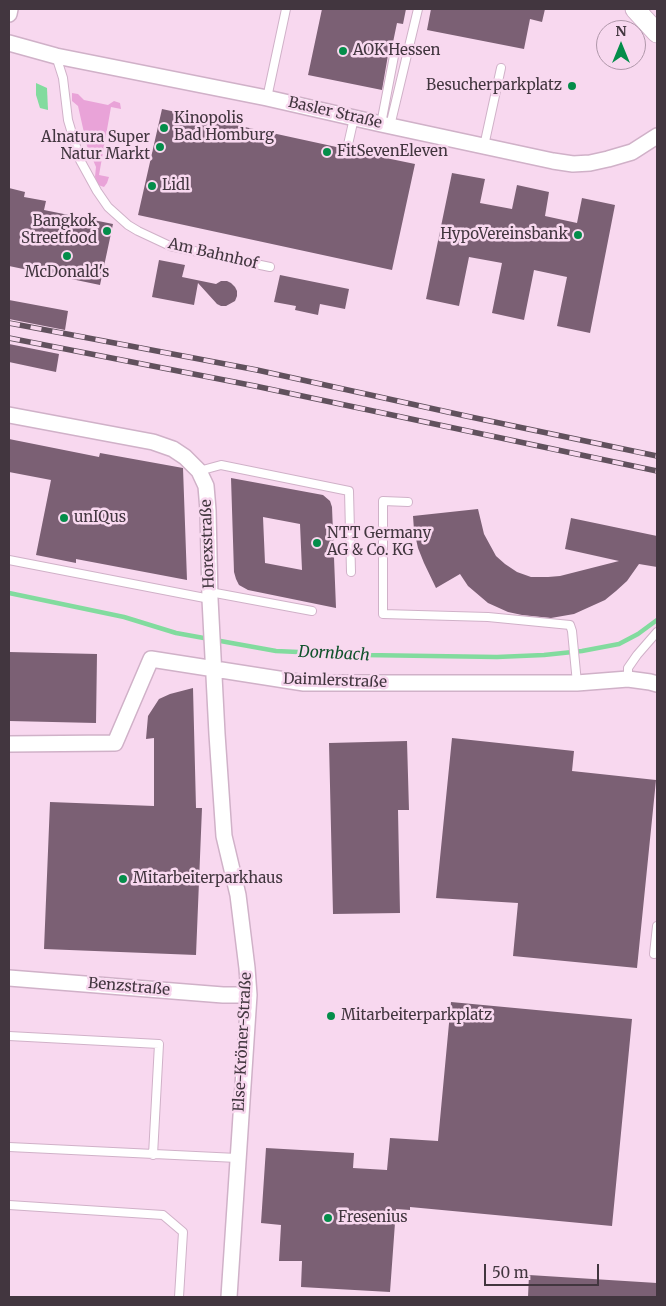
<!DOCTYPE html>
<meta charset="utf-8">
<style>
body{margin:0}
#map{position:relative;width:666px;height:1306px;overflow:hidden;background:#f8d8ef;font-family:Merriweather,serif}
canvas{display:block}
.frame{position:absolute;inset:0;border:10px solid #42363f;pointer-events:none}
.north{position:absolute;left:596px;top:20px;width:50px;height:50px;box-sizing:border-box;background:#f8d8ef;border:1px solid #af97a9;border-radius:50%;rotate:0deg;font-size:14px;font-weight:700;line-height:20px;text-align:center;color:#42363f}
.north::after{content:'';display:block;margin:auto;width:18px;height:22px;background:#048d4a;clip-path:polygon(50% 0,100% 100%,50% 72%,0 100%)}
.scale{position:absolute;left:484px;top:1264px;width:115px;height:22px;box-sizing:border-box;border:2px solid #42363f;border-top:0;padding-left:6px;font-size:15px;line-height:18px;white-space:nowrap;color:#42363f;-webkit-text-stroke:4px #f8d8ef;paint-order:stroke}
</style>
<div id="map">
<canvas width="666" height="1306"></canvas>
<div class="frame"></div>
<div class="north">N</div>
<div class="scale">50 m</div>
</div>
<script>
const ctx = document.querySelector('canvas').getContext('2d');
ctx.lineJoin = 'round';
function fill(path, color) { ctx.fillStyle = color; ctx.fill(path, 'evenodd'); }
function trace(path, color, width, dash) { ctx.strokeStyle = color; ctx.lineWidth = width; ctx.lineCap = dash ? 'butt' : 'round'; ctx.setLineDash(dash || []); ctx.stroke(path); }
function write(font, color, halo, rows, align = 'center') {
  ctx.font = font + ' Merriweather,serif'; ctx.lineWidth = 5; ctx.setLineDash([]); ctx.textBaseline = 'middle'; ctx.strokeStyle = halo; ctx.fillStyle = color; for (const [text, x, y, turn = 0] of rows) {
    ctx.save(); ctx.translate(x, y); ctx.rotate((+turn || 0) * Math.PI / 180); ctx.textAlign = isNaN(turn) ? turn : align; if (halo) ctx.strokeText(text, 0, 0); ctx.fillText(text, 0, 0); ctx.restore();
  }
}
const green = new Path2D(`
 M72,93L78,94L84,100L108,105L114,101L120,103L121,109L111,107L99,175L109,177L107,183L104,187L98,185L95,177L96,167L87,146L78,106L72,101Z`);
const water = new Path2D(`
 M36,83L47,88L48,110L40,108L36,95Z`);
const stream = new Path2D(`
 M9,593L124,617L176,633L276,651L364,655L497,657L544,655L582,651L619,644L638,634L657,620`);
const building = new Path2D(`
 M322,9H406L403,24L397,23L391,52L388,55L382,90L308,75Z
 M431,9H545L542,22L530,19L524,49L427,30Z
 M162,109L341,148L343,153L346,155L351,153L352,151L415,164L392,270L138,215Z
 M452,173L485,179L480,203L512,209L517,185L549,192L545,216L577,223L582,198L615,205L590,333L557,326L567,277L534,270L524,320L492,313L502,263L469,257L459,306L426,299Z
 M9,188L25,192L24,197L46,201L44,210L113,224L100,285L9,266Z
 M159,260L185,265L182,277L216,284L221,281H227L231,283L235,287L237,291V296L235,301L226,306H221L217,304L198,283L194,305L152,297Z
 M280,275L349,289L345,309L320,304L318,315L295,310L296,306L274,302Z
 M9,300L68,311L65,330L9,319Z
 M9,344L59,354L56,372L9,362Z
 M9,439L99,457L100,453L183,468L187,580L76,559V563L36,555L51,480L9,472Z
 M231,478L323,495L330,501L332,507L336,608L248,590L239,585L236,579L234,572ZM263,517L300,524L302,570L265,563Z
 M478,509L484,534L496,556L505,564L517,572L531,577H548L560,576L619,561L565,549L571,518L657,536V567L639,564L627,581L616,591L605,600L574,614L551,618L522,615L508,612L488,603L468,586L460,574L436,588L424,563L418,548L414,530L413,516Z
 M9,652L97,654L96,723L9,721Z
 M193,688L196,808H202L196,955L44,949L50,802L154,806V738L146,739L148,716L159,699L170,694Z
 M452,738L574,751L572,771L656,780L637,968L513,956L518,903L436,898Z
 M407,741L409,810H398L400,913L333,914L329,743Z
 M451,1002L632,1019L612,1226L410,1207V1210L396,1209L390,1292L301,1287L302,1261H279L281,1225L261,1223L266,1148L354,1153L353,1168L387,1170L390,1138L438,1141Z
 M529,1275L657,1283V1297H528Z`);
const service = new Path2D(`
 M56,56L63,78L68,120L80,160L97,191L108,207L128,225L138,231L170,246L270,267
 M267,98L286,9
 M381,124L394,56
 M390,126L418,9
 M484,146L501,68
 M347,149L354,118
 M199,471L221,465L349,491L351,572
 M408,502L383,501V614L488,617L570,625L572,631L577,683
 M9,560L210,599
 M210,592L312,611
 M628,679V668L637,655L657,632
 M654,954L657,926
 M9,1036L159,1044L153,1155
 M9,1147L237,1158
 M9,1205L163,1215L183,1232L179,1297`);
const minor = new Path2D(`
 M9,14L10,9
 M9,43L56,56L267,98L381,124L553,161L573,164L590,163L608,159L632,152L657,136
 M9,415L153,442L173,449L185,457L199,471L206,486L208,510L210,599L217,734L224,836L238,895L247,968L249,995L229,1297
 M9,744L115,743L151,659L304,683H577L628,679L650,682L657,684
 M9,978L223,995H249`);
const tertiary = new Path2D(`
 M635,9L657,33`);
const rail = new Path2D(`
 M9,323L257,370L466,416L657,456
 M9,338L255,386L657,471`);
const markers = [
 [343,51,5,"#048d4a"],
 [572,86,5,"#048d4a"],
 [164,128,5,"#048d4a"],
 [160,147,5,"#048d4a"],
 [327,152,5,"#048d4a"],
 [152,186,5,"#048d4a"],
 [107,231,5,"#048d4a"],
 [578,235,5,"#048d4a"],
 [67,256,5,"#048d4a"],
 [64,518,5,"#048d4a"],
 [317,543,5,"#048d4a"],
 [123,879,5,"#048d4a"],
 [331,1016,5,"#048d4a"],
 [328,1218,5,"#048d4a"]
];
const poiNames = [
 ["AOK Hessen",353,51],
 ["Besucherparkplatz",562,86,"right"],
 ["Kinopolis",174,119],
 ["Bad Homburg",174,136],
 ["Alnatura Super",150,138,"right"],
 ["Natur Markt",150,155,"right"],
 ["FitSevenEleven",337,152],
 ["Lidl",162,186],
 ["Bangkok",97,222,"right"],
 ["Streetfood",97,239,"right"],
 ["HypoVereinsbank",568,235,"right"],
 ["McDonald's",67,273,"center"],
 ["unIQus",74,518],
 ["NTT Germany",327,534],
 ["AG & Co. KG",327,551],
 ["Mitarbeiterparkhaus",133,879],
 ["Mitarbeiterparkplatz",341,1016],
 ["Fresenius",338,1218]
];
const streetNames = [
 ["Basler Straße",335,113,13],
 ["Am Bahnhof",213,254,13],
 ["Horexstraße",208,544,-92],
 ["Daimlerstraße",335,681,2],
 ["Benzstraße",129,987,5],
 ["Else-Kröner-Straße",243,1042,-87]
];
const waterNames = [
 ["Dornbach",334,654,3]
];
fill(green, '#e9a3d8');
fill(water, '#82db9e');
trace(stream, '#82db9e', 4.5);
fill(building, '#7b6074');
trace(service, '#d0b1c8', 10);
trace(minor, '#d0b1c8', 18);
trace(tertiary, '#d0b1c8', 21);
trace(service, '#fff', 8);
trace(minor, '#fff', 15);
trace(tertiary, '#fff', 19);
trace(rail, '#61515d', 5.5);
trace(rail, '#f8d8ef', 4, [11]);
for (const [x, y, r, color] of markers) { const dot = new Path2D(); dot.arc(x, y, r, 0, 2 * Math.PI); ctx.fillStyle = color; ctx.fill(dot); trace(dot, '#f8d8ef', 2); }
write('15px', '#42363f', '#f8d8ef', poiNames, 'left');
write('15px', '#42363f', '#f8d8ef', streetNames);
write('italic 16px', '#11532d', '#f8d8ef', waterNames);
</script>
